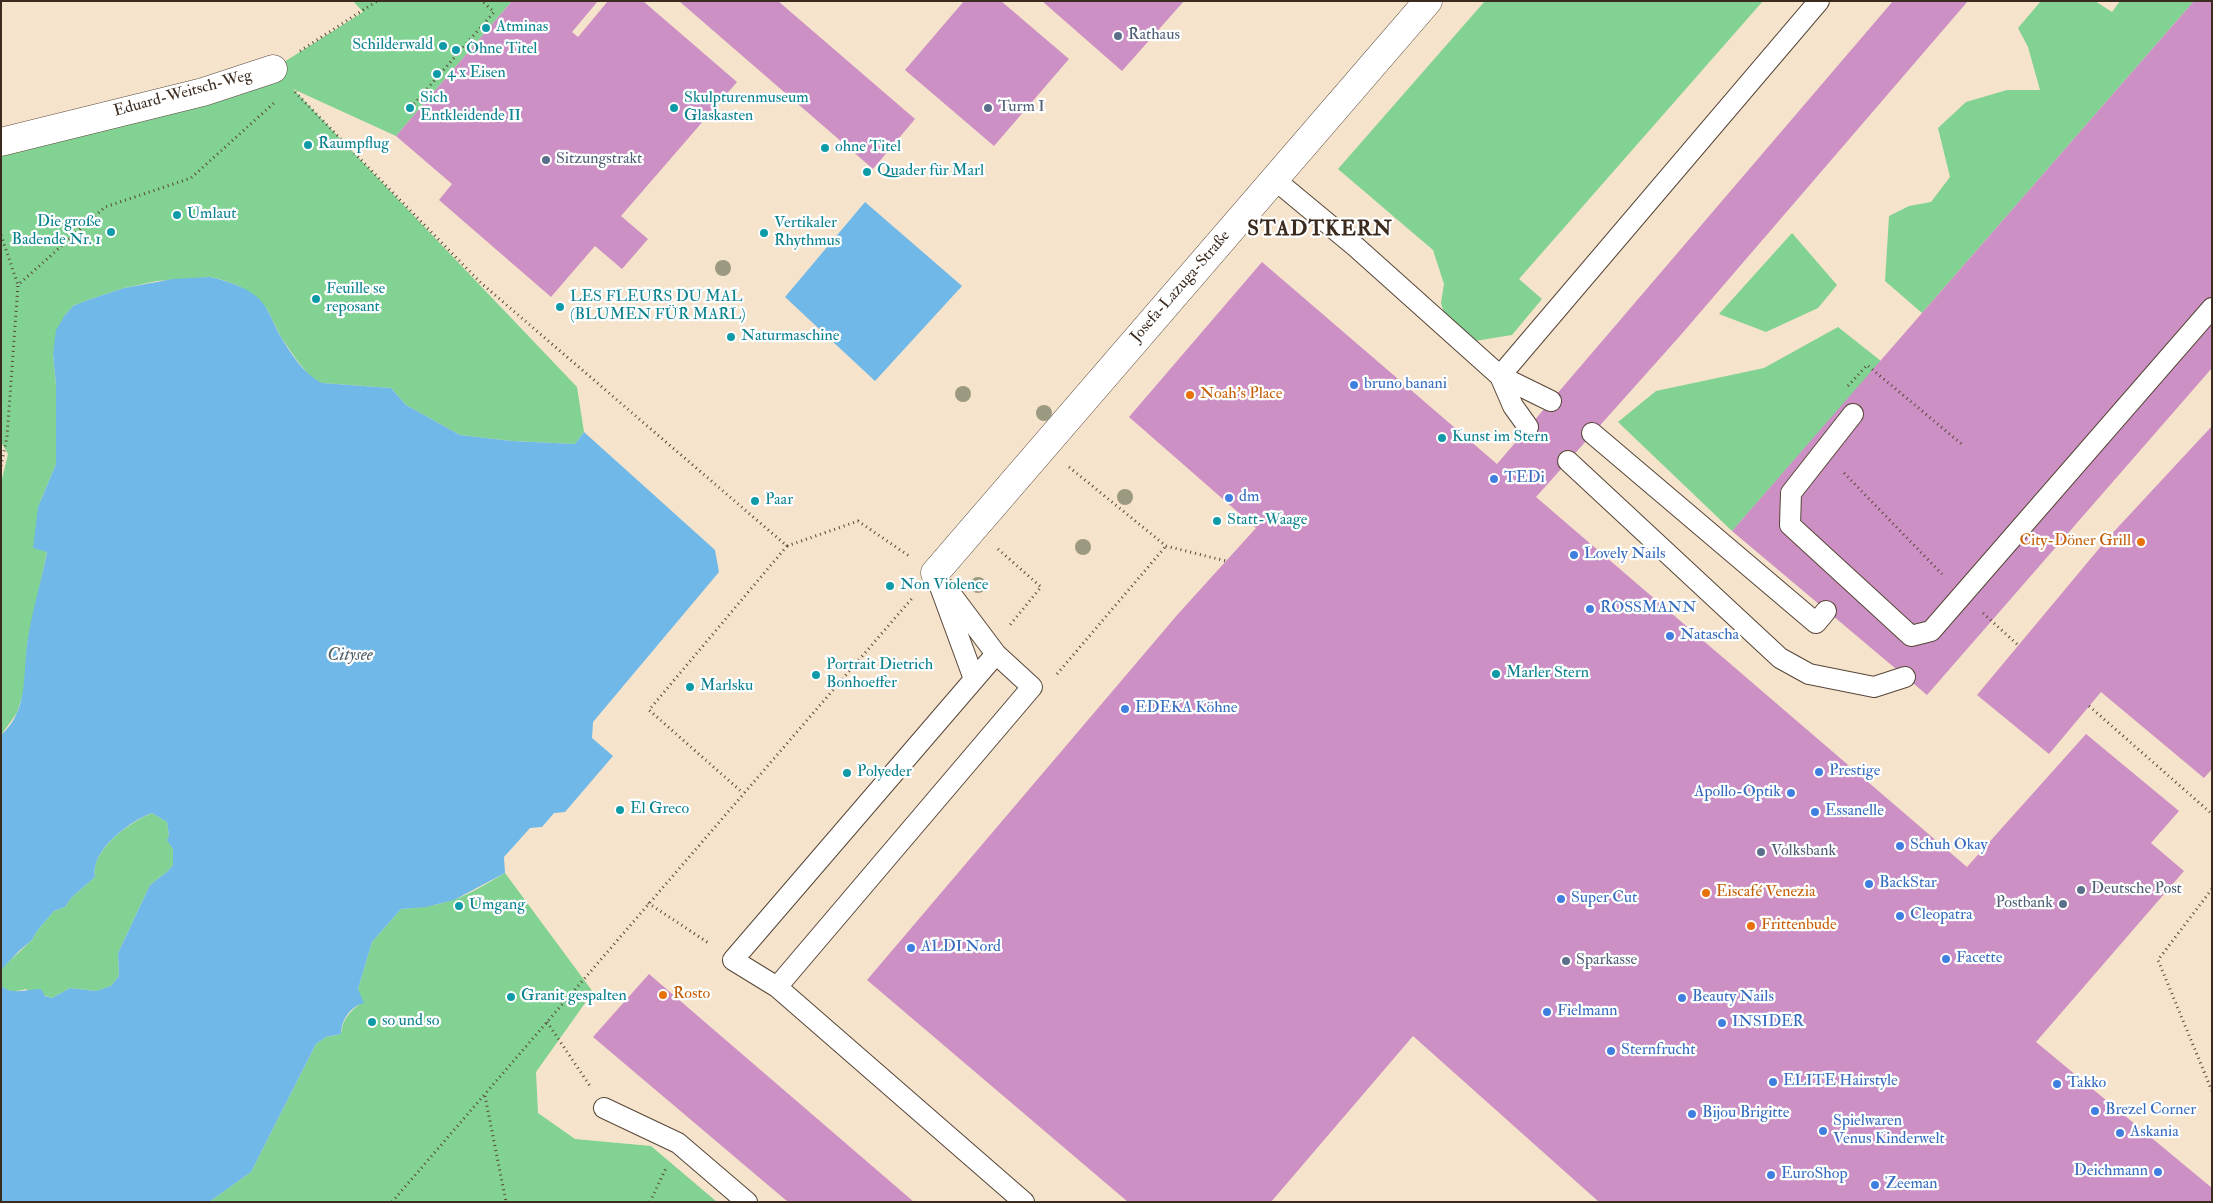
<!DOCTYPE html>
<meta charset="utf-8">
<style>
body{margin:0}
#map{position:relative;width:2213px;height:1203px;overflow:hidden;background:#f6e3cb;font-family:"IM FELL Double Pica",serif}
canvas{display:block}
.frame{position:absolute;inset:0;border:2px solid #3b2a1e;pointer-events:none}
</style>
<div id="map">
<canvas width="2213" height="1203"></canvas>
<div class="frame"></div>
</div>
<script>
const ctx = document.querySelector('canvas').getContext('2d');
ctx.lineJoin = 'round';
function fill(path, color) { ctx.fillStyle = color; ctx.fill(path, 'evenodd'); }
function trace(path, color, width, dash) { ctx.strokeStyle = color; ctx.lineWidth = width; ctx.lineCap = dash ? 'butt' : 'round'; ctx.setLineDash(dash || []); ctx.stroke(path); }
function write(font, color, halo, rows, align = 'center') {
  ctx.font = font + ' "IM FELL Double Pica",serif'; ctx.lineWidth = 4.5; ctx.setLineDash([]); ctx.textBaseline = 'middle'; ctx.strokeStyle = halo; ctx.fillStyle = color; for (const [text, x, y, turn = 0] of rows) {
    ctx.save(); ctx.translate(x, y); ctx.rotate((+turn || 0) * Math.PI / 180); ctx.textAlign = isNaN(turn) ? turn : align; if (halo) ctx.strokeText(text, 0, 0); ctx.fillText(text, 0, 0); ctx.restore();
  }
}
const green = new Path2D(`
 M353,1H512L396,136L293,89L577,387L584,432L575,444L512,441L460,435L406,405L391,388L322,383L312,379L296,359L281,337L267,309L239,286L226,281L211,277L157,281L124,288L88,300L73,306L65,315L53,354L56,386V464L38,507L47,552L27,645L25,687L17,713L1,735V483L8,454L1,442V142L273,69L363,12Z
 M1485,1H1763L1519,279L1542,299L1512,335L1475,341L1448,327L1441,303L1444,284L1433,250L1338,169Z
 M2041,1H2095L2112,12L2120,1H2194L1922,313L1885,281L1889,216L1909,206L1931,202L1950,177L1938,128L1966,102L2007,90H2040L2028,47L2018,28Z
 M1792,233L1837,285L1818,308L1766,332L1719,314Z
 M1838,327L1881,361L1732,531L1618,422L1656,391L1764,368Z
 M152,813L167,822L169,836L168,840L173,849V865L168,871L150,885L118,953L119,976L111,986L96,991L70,988L52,998L25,989C16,992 7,993 1,985L2,968L32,940L37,931L54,911L65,907L71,898L95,877C90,850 130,822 152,813Z
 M505,873L593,992L536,1072L538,1113L575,1139L651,1146L717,1202H209L251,1172L316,1044L326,1037L341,1034C342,1020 350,1011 360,1004L358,989L372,942L401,909C448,906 465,897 505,873Z`);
const water = new Path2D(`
 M865,202L962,286L875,381L785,297Z
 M210,277C227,281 244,286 257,297C269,307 273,324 281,337C291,354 305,375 322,383L391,388L406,405L460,435L512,441L575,444L584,432L715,550L719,572L593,722L592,738L613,756L565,812L554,813L542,827L530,828L504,857L505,873L454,900L426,907L401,909L372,942L358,989L364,1003C351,1006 341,1020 341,1034L326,1037L316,1044L251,1172L209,1202H1V985C10,996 28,989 41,989L45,996L52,998L70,988L96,991L111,986L119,976L118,953L150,885L168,871L173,865V849L167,840L169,836L167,822L152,813C130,821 90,850 95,877L71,898L65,907L54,911L37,931L32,940L19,951L1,970V735C28,712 23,676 27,645C31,614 41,583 47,552L33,548L38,507L56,464V385L53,354L56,330L65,315L73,306L88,300L124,288L173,279Z`);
const building = new Path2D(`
 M512,1H598L572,32L578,37L608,1H643L737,82L621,216L648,239L622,269L595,246L551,297L439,200L452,184L396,136Z
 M679,1H778L915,119L873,169Z
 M964,1H1001L1069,59L994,146L905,70Z
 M1042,1H1184L1122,71Z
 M1893,1H1968L1679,337L1536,497L1967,867L2086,734L2179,811L2151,843L2184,871L2036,1042L2212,1188V1202H1599L1413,1036L1271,1202H1128L867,980L1178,614L1256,528L1129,417L1262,262L1497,464Z
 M2194,1H2212V368L1927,695L1732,531Z
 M2212,426V769L2204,778L2101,692L2049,754L1977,695L2107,539Z
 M649,974L914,1202H788L593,1037Z`);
const path = new Path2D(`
 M300,51L377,1
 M295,92L481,283L787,546L649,710L743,793
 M414,104L494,12L482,1
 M1,235L18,285
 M1848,386L1867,365L1964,446
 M1,466L7,437L18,285L105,207L191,178L274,103
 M1069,467L1166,546L1226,561
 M1844,473L1942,574
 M787,546L858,521L909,556
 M998,549L1041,587L1010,625
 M1983,613L2018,645
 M1057,674L1166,546
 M2089,706L2212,814
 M2212,889L2158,960L2212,1091
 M648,903L710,944
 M547,1022L590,1086
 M485,1096L506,1202
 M392,1202L914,596
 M650,1202L666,1168`);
const lane = new Path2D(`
 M1274,179L1356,247L1500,376L1551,401
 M1500,376L1819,1
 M1500,376L1513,406L1528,427
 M1853,414L1791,493L1790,525L1911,636L1931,631L2212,308
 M1592,433L1816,623L1826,611
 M1568,461L1780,658L1809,674L1874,687L1905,677
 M935,573L974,679
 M948,590L996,654
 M777,987L1032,687L996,654L733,960L777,987L1024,1202
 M604,1108L678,1143L747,1202`);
const street = new Path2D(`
 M1,142L203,92L273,69
 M935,573L1428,1`);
const trees = [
 [723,268],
 [963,394],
 [1044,413],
 [1125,497],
 [1083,547],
 [978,585]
];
const markers = [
 [486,28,5,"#0f9aa8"],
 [1118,36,5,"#5c6f8a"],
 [443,46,5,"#0f9aa8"],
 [456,50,5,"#0f9aa8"],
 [437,74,5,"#0f9aa8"],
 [410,108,5,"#0f9aa8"],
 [674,108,5,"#0f9aa8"],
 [988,108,5,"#5c6f8a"],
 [308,145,5,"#0f9aa8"],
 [825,148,5,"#0f9aa8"],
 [546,160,5,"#5c6f8a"],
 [867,172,5,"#0f9aa8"],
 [177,215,5,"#0f9aa8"],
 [111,232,5,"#0f9aa8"],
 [764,233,5,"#0f9aa8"],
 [316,299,5,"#0f9aa8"],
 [560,307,5,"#0f9aa8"],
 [731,337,5,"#0f9aa8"],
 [1354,385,5,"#3f7fe0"],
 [1190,395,5,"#e8710a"],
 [1442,438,5,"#0f9aa8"],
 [1494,479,5,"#3f7fe0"],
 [1229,498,5,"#3f7fe0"],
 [755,501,5,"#0f9aa8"],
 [1217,521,5,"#0f9aa8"],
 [2141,542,5,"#e8710a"],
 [1574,555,5,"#3f7fe0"],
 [890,586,5,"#0f9aa8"],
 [1590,609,5,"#3f7fe0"],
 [1670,636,5,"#3f7fe0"],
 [1496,674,5,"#0f9aa8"],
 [816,675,5,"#0f9aa8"],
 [690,687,5,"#0f9aa8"],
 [1125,709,5,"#3f7fe0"],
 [1819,772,5,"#3f7fe0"],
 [847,773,5,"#0f9aa8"],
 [1791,793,5,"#3f7fe0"],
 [620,810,5,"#0f9aa8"],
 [1815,812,5,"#3f7fe0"],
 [1900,846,5,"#3f7fe0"],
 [1761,852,5,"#5c6f8a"],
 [1869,884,5,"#3f7fe0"],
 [2081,890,5,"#5c6f8a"],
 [1706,893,5,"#e8710a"],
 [1561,899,5,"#3f7fe0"],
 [2063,904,5,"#5c6f8a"],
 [459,906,5,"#0f9aa8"],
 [1900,916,5,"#3f7fe0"],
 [1751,926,5,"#e8710a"],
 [911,948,5,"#3f7fe0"],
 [1946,959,5,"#3f7fe0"],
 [1566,961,5,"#5c6f8a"],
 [663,995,5,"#e8710a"],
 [511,997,5,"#0f9aa8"],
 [1682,998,5,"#3f7fe0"],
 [1547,1012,5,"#3f7fe0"],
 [372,1022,5,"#0f9aa8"],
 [1722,1023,5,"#3f7fe0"],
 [1611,1051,5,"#3f7fe0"],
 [1773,1082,5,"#3f7fe0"],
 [2057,1084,5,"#3f7fe0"],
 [2095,1111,5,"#3f7fe0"],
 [1692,1114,5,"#3f7fe0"],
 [1823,1131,5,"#3f7fe0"],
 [2120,1133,5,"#3f7fe0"],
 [2158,1172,5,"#3f7fe0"],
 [1771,1175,5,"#3f7fe0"],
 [1875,1185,5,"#3f7fe0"]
];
const cultureNames = [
 ["Atminas",496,28],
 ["Schilderwald",433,46,"right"],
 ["Ohne Titel",466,50],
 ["4 x Eisen",447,74],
 ["Sich",420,99],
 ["Entkleidende II",420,117],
 ["Skulpturenmuseum",684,99],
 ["Glaskasten",684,117],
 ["Raumpflug",318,145],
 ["ohne Titel",835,148],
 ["Quader für Marl",877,172],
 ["Umlaut",187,215],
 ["Die große",101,223,"right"],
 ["Badende Nr. 1",101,241,"right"],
 ["Vertikaler",774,224],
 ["Rhythmus",774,242],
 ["Feuille se",326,290],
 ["reposant",326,308],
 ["LES FLEURS DU MAL",570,298],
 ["(BLUMEN FÜR MARL)",570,316],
 ["Naturmaschine",741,337],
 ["Kunst im Stern",1452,438],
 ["Paar",765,501],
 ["Statt-Waage",1227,521],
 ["Non Violence",900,586],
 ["Portrait Dietrich",826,666],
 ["Bonhoeffer",826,684],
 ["Marler Stern",1506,674],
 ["Marlsku",700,687],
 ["Polyeder",857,773],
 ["El Greco",630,810],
 ["Umgang",469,906],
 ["Granit gespalten",521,997],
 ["so und so",382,1022]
];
const serviceNames = [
 ["Rathaus",1128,36],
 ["Turm I",998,108],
 ["Sitzungstrakt",556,160],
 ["Volksbank",1771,852],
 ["Deutsche Post",2091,890],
 ["Postbank",2053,904,"right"],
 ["Sparkasse",1576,961]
];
const streetNames = [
 ["Eduard-Weitsch-Weg",183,94,-15],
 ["Josefa-Lazuga-Straße",1181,287,-49]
];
const shopNames = [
 ["bruno banani",1364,385],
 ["TEDi",1504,479],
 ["dm",1239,498],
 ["Lovely Nails",1584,555],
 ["ROSSMANN",1600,609],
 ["Natascha",1680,636],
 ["EDEKA Köhne",1135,709],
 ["Prestige",1829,772],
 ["Apollo-Optik",1781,793,"right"],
 ["Essanelle",1825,812],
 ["Schuh Okay",1910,846],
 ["BackStar",1879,884],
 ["Super Cut",1571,899],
 ["Cleopatra",1910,916],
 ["ALDI Nord",921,948],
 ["Facette",1956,959],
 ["Beauty Nails",1692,998],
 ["Fielmann",1557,1012],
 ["INSIDER",1732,1023],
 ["Sternfrucht",1621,1051],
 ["ELITE Hairstyle",1783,1082],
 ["Takko",2067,1084],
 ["Brezel Corner",2105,1111],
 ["Bijou Brigitte",1702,1114],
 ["Spielwaren",1833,1122],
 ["Venus Kinderwelt",1833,1140],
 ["Askania",2130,1133],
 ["Deichmann",2148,1172,"right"],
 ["EuroShop",1781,1175],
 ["Zeeman",1885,1185]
];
const foodNames = [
 ["Noah's Place",1200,395],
 ["City-Döner Grill",2131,542,"right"],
 ["Eiscafé Venezia",1716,893],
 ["Frittenbude",1761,926],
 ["Rosto",673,995]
];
const waterNames = [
 ["Citysee",350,656]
];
const districtNames = [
 ["STADTKERN",1320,230]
];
fill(green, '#82d293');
fill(water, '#70b8e7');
fill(building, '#cc90c4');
trace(lane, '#574638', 22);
trace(street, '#574638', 29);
trace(path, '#574638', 3, [1, 4]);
trace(lane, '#fff', 20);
trace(street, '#fff', 28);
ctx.fillStyle = '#9b997f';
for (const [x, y] of trees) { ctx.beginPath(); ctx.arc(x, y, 8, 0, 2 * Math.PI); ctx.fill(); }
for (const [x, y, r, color] of markers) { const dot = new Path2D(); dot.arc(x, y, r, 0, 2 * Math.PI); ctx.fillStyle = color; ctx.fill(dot); trace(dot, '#fff', 2); }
write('16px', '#0d838f', '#fff', cultureNames, 'left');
write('16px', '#4e5e75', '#fff', serviceNames, 'left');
write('16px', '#3b2a1e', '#fff', streetNames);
write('16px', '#366cbe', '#fff', shopNames, 'left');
write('16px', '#c56008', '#fff', foodNames, 'left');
write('italic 18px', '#4e5c64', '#fff', waterNames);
ctx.letterSpacing = '1px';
write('bold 21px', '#3b2a1e', '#fff', districtNames);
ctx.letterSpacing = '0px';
</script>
